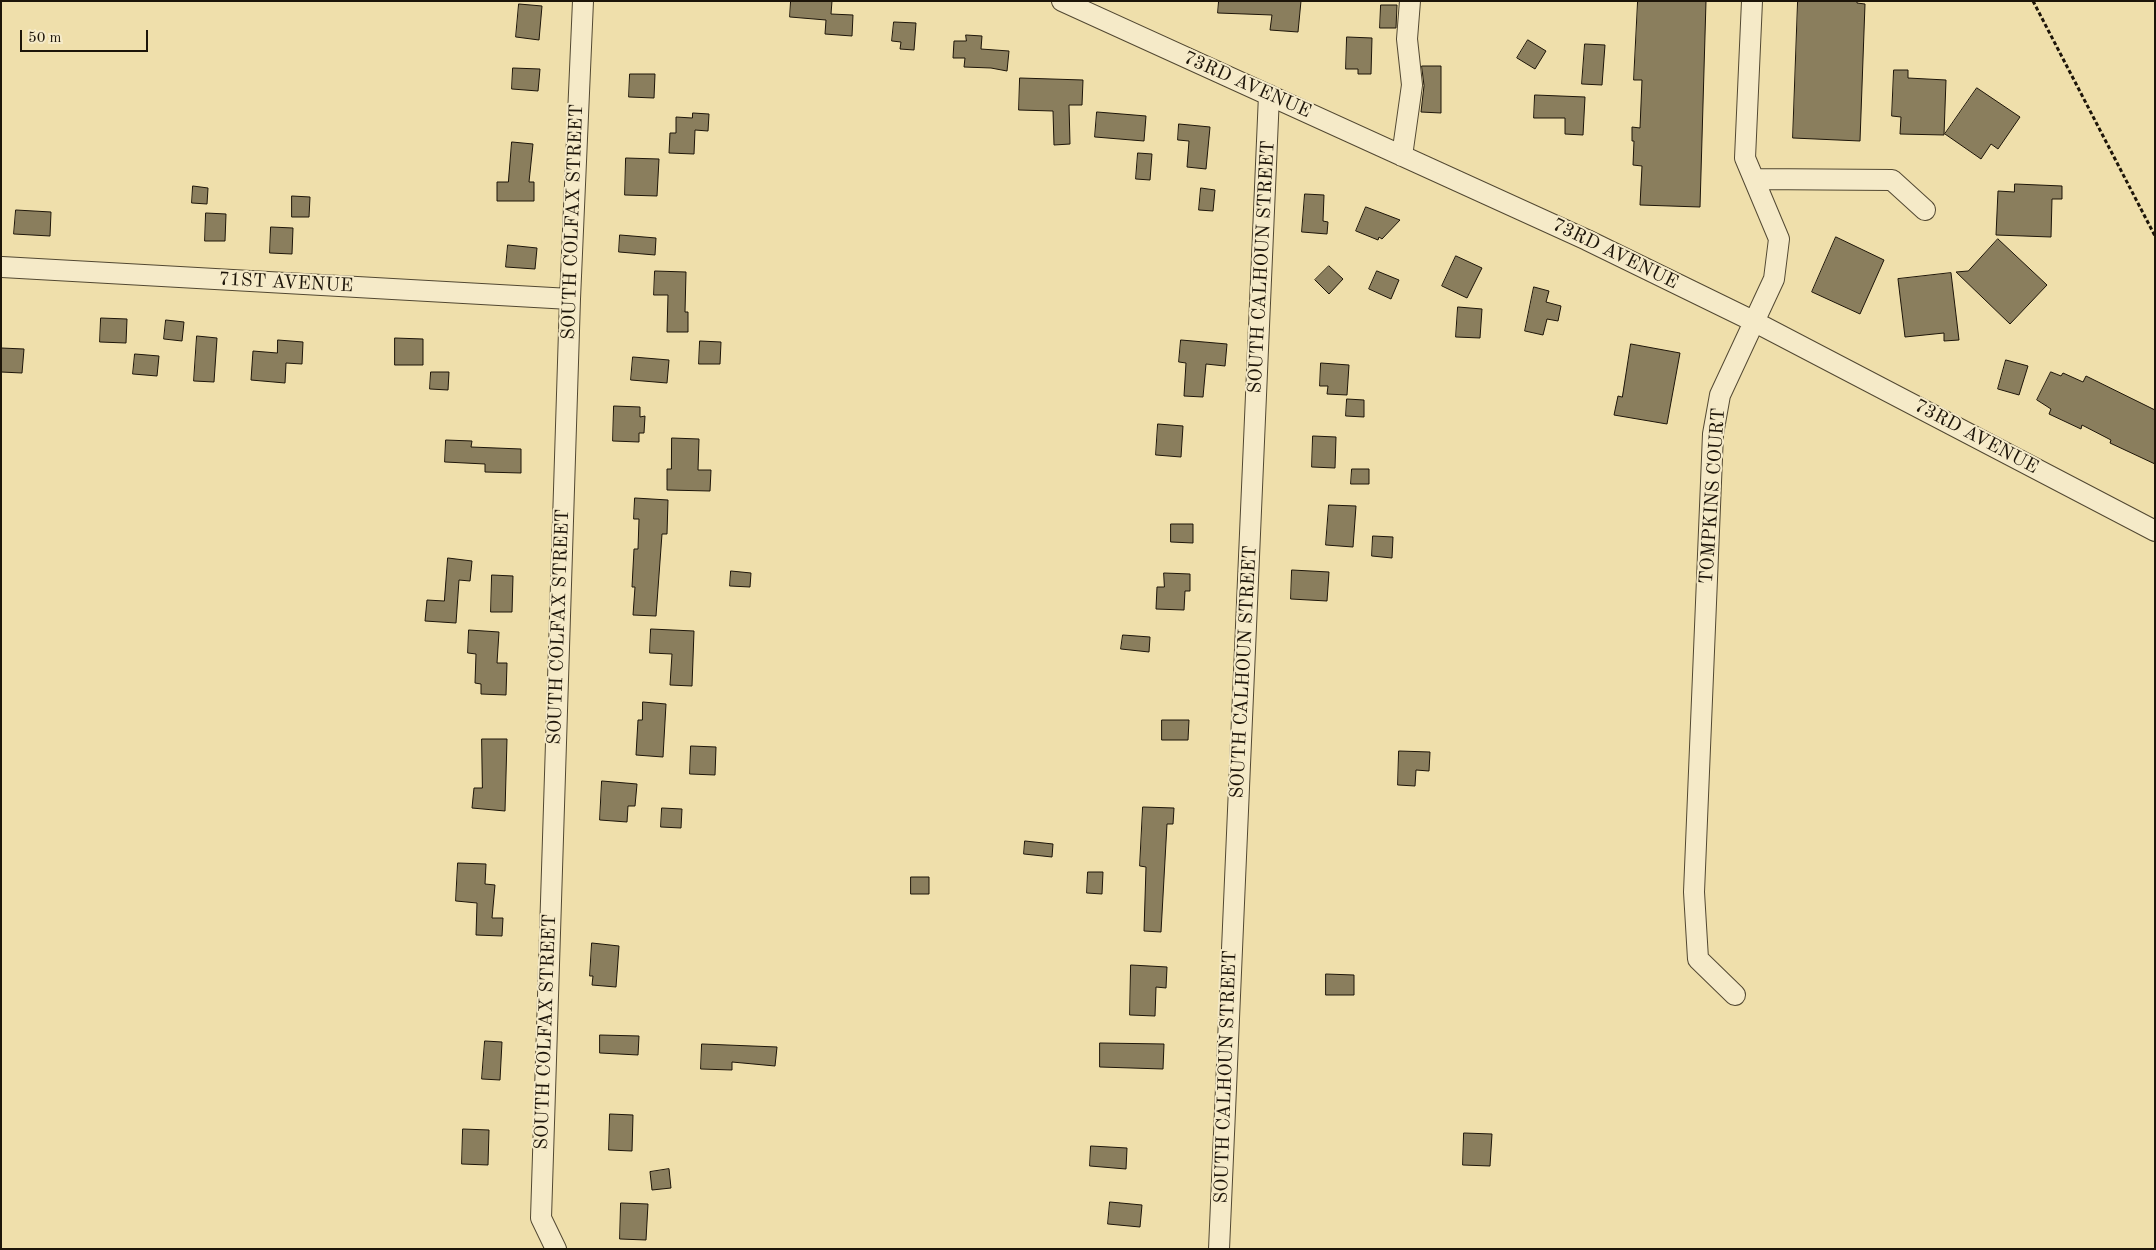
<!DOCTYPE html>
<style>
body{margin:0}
#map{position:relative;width:2156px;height:1250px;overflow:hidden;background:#efdfab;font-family:"Old Standard TT",serif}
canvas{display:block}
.frame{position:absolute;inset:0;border:2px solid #1d1509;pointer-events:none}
.scale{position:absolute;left:20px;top:30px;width:128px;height:22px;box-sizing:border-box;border:2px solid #1d1509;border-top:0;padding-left:6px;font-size:15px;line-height:18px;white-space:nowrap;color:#1d1509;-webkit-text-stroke:4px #f5eac8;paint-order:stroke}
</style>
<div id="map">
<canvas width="2156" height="1250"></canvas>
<div class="frame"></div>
<div class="scale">50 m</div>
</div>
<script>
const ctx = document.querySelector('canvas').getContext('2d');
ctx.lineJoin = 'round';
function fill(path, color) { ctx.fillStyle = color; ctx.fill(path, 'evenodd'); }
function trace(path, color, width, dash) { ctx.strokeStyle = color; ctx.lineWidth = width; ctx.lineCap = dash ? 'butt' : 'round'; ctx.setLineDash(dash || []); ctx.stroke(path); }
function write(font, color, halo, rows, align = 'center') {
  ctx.font = font + ' "Old Standard TT",serif'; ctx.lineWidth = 4; ctx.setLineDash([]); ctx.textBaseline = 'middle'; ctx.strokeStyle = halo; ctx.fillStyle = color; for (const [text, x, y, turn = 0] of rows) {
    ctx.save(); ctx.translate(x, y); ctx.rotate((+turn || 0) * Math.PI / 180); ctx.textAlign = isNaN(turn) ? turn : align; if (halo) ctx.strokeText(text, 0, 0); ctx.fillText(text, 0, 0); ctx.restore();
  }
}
const building = new Path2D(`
 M791,1H832L831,14L853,15L852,36L825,34L826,20L790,17Z
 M1219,1H1301L1298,32L1270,30L1272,15L1218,13Z
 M1638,1H1706L1700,207L1640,205L1642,166L1633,165L1634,141H1632V127L1640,128L1642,80H1634Z
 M1798,1H1857V3L1865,4L1860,141L1793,138Z
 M519,4L542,6L539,40L516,37Z
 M1381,5H1397L1396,28H1380Z
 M894,22L916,23L914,50L900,49L901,42L892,41Z
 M966,35L982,36L981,49L1009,51L1007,71L991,68L964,67L965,58H953L954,41H966Z
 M1347,37L1372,38L1371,74H1358V69H1346Z
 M1528,40L1546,51L1535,69L1517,58Z
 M1585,44L1605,45L1602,85L1582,84Z
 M1422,66H1441V113L1421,112L1424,86Z
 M513,68L540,69L538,91L512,89Z
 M1894,70H1908V78L1946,80L1944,135L1900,134L1901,117L1892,116Z
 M630,74H655L654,98L629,97Z
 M1020,78L1083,80L1082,105H1069L1070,144L1054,145L1053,111L1019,110Z
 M1977,88L2020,117L1998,149L1991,144L1981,159L1945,134Z
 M1535,95L1585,97L1583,135L1565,134V118H1534Z
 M1097,112L1146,116L1144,141L1095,137Z
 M693,113L709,114L708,131L695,130L694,154L669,153L670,133H676V117L692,118Z
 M1179,124L1210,127L1206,169L1187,167L1189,141L1178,140Z
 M512,142L533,144L529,182H534V201H497V182H508Z
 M1138,153L1152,154L1150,180L1136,179Z
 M626,158L659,159L657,196L625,195Z
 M2015,184L2062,186V199H2052L2051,237L1996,235L1998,191L2014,192Z
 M193,186L208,188L207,204L192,203Z
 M1201,188L1215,190L1213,211L1199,210Z
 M1305,194L1324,195L1323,221L1328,222L1327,234L1302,232Z
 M292,196L310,197L309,217H292Z
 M1366,207L1400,220L1382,239L1379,237L1378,240L1356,231Z
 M16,210L51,212L50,236L14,234Z
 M206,213L226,214L225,241H205Z
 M271,227L293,228L292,254L270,253Z
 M620,235L656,238L655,255L619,252Z
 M1836,237L1884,260L1860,314L1812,292Z
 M1998,239L2047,285L2010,324L1956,272L1968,271Z
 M508,245L537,248L535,269L506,267Z
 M1456,256L1482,268L1467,298L1442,286Z
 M1329,266L1343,279L1329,294L1315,280Z
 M655,271L686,272L685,312H688V332H667L668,295H654Z
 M1377,271L1399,280L1391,299L1369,289Z
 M1951,273L1959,340L1944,341V333L1905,337L1898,279Z
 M1534,287L1549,291L1546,302L1561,306L1558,321L1547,319L1543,335L1525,331Z
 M1458,307L1482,309L1480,338L1456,337Z
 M101,318L127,319L126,343L100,342Z
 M166,320L184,322L182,341L164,339Z
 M197,336L217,338L214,382L194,381Z
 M395,338L423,339V365H395Z
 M278,340L303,342L302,364L286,363L285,383L251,380L253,351L277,353Z
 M1181,340L1227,344L1225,366L1206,364L1203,397L1184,396L1186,363L1179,362Z
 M700,341L721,342L720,364H699Z
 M1631,344L1680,353L1667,424L1614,415L1618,396L1622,397Z
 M1,348L24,349L22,373L1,372Z
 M135,354L159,356L157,376L133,374Z
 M633,357L669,360L667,383L631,380Z
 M2006,360L2028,366L2019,395L1998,389Z
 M1321,363L1349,365L1347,395L1327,394L1328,386H1320Z
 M431,372H449L448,390L430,389Z
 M2051,372L2061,376L2063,373L2083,382L2086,376L2155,410V464L2110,443L2111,440L2082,425L2081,429L2049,414L2051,409L2037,400Z
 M1347,399L1364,400V417L1346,416Z
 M614,406L640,407V417L645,416L644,433H639V442L613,441Z
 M1158,424L1183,426L1181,457L1156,455Z
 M1313,436L1336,437L1335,468L1312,467Z
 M672,438L699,439L698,470H711L710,491L667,490V469H671Z
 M446,440L472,441L471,447L521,449V473L485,472V464L445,462Z
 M1352,469H1369V484H1351Z
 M635,498L668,500L667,534H662L656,616L633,615L635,587H632L634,549H638L639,519H634Z
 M1329,505L1356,506L1353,547L1326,545Z
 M1171,524H1193V543L1171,542Z
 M1373,536L1393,537L1392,558L1372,556Z
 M448,558L472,561L470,581L459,580L456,623L425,621L427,600L444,601Z
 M1292,570L1329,572L1327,601L1291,599Z
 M731,571L751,573L750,587L730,586Z
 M1164,573L1190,574V591H1185L1184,610L1156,609L1157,587H1164Z
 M492,575L513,576L512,612H491Z
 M651,629L694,631L692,686L670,685L672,654L650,653Z
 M469,630L499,632L497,663H507L506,695L481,694V684L475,683L476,654L468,653Z
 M1123,635L1150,637L1149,652L1121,649Z
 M643,702L666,704L663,757L636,755L638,720H642Z
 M1162,720H1189L1188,740H1162Z
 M482,739H507L505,811L472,808L474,788H482Z
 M691,746L716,747L715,775L690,774Z
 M1399,751L1430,752L1429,771L1416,770L1415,786L1398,785Z
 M602,781L637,784L635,806H628L627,822L600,820Z
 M1143,807L1174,808L1173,824H1167L1161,932L1144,931L1146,867L1140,866Z
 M662,808L682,809L681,828L661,827Z
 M1025,841L1053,844L1052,857L1024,854Z
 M458,863L486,864L485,884L495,885L492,918H503L502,936L476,935L477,903L456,901Z
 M1088,872H1103L1102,894L1087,893Z
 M911,877H929V894H911Z
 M592,943L619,946L616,987L592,985L593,976H590Z
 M1131,965L1167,967L1166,988L1156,987L1155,1016L1130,1015Z
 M1326,974L1354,975V995H1326Z
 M600,1035L639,1036L638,1055L600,1053Z
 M485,1041L502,1042L500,1080L482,1079Z
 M1100,1043L1164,1044L1163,1069L1100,1067Z
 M702,1044L777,1047L775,1066L732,1062V1070L701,1069Z
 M610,1114L633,1115L632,1151L609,1150Z
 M463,1129L489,1130L488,1165L462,1164Z
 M1464,1133L1492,1134L1490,1166L1463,1165Z
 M1091,1146L1127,1148L1126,1169L1090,1166Z
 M669,1169L671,1188L652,1190L650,1172Z
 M1110,1202L1142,1205L1140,1227L1108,1224Z
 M621,1203L648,1204L646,1240L620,1239Z`);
const path = new Path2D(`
 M2033,1L2155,236`);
const minor = new Path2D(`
 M1062,1L1587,240L1753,321L2155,531
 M1402,156L1412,85L1407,39L1410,1
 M1754,179L1892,180L1925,210
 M2,267L570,299
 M1735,995L1698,959L1694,892L1713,434L1720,395L1774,279L1779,239L1745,158L1752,1
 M556,1249L541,1218L570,299L583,1
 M1219,1249L1269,95`);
const streetNames = [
 ["73RD AVENUE",1247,85,24],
 ["SOUTH COLFAX STREET",573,222,-88],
 ["73RD AVENUE",1615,254,26],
 ["SOUTH CALHOUN STREET",1262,267,-87],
 ["71ST AVENUE",286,283,3],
 ["73RD AVENUE",1976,437,28],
 ["TOMPKINS COURT",1713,496,-86],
 ["SOUTH COLFAX STREET",559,627,-88],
 ["SOUTH CALHOUN STREET",1244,672,-87],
 ["SOUTH COLFAX STREET",546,1032,-88],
 ["SOUTH CALHOUN STREET",1226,1077,-88]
];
fill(building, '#8a7e5d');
trace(building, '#1d1509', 1);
trace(minor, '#524832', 22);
trace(path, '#1d1509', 3, [4, 2.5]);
trace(minor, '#f5eac8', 20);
write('19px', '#1d1509', '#f5eac8', streetNames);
</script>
